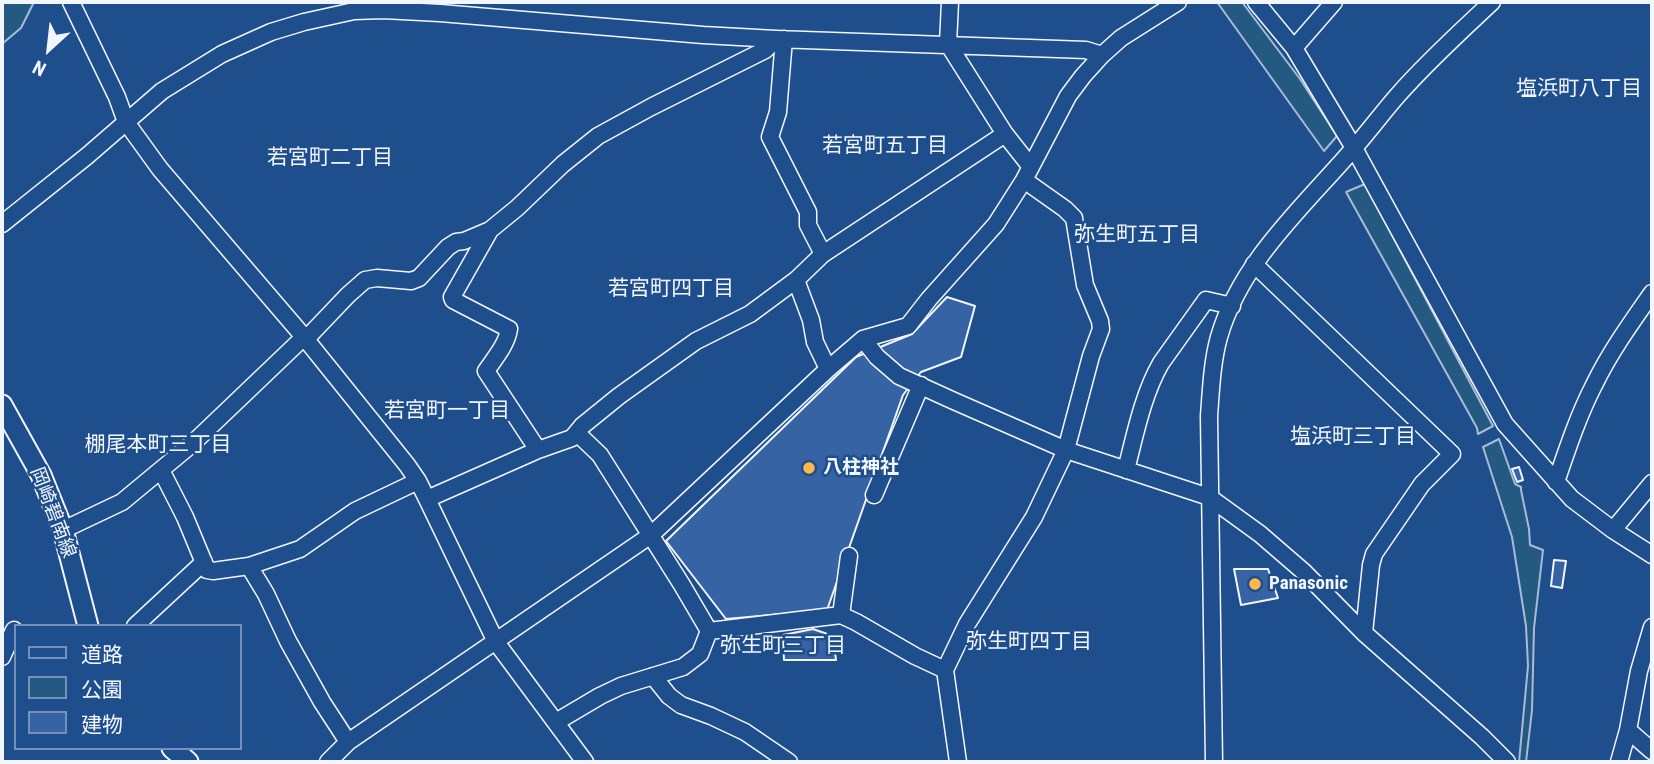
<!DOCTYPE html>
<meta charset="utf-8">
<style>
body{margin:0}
#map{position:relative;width:1654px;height:764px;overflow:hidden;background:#1f4e8c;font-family:"Roboto Condensed","Noto Sans JP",sans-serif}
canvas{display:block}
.frame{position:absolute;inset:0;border:4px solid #f2f6ff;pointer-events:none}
.legend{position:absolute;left:14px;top:624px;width:228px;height:126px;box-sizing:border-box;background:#1f4e8c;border:2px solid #7391ba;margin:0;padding:9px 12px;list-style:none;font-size:21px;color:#f2f6ff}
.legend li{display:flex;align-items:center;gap:14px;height:35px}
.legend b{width:35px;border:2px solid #7391ba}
.north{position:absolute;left:14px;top:14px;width:70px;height:70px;-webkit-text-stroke:5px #1f4e8c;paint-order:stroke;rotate:207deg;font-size:19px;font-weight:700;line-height:28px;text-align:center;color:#f2f6ff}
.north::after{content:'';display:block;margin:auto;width:24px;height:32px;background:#f2f6ff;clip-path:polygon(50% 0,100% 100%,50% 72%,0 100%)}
</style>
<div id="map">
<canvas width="1654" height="764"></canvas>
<div class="frame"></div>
<ul class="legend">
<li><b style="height:9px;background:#1f4e8c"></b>道路</li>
<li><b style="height:19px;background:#245a82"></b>公園</li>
<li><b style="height:19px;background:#3563a3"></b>建物</li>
</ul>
<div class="north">N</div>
</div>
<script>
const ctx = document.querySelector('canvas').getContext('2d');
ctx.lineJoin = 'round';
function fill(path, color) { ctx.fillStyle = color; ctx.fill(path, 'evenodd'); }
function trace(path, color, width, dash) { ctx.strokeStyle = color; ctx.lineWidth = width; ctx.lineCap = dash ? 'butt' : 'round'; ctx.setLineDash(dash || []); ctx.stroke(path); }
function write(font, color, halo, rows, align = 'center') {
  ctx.font = font + ' "Roboto Condensed","Noto Sans JP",sans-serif'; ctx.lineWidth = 5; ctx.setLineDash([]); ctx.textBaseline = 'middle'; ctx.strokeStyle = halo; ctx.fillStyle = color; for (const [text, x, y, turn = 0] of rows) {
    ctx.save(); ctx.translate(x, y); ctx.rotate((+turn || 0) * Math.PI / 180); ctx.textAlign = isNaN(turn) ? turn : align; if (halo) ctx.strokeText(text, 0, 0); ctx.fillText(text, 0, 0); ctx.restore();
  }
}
const green = new Path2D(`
 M2,2H34L21,28L2,44Z
 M1217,2H1242L1300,79L1337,136L1324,151Z
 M1365,184L1493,426L1478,434L1477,428L1346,192Z
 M1499,439L1515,484L1521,487V490L1529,529L1530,545L1543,550L1534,628L1532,710L1526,762H1519L1528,666L1526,626L1512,537L1483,447Z`);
const building = new Path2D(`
 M947,297L975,306L961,357L921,372L903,395L827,610L726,619L666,541L856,357L912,334Z
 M1519,467L1523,480L1517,482L1512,469Z
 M1554,560L1566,561L1562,588L1551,586Z
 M1234,569H1268L1278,598L1241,605Z
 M813,629L833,636L836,660H784L783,635Z`);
const minor = new Path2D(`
 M71,2L117,97L126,122L160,169L304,337L407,465L418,481L427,499L496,642L585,762
 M950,2L948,44L1005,134L1031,167
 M1256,2L1294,48
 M1334,2L1294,48L1354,148L1505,424L1572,499L1613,530L1652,555
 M784,39L778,112L770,137L808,212V225L823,254
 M2,224L87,156L162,91L222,54L271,32L304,22L354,11L383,10L440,13L703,35L776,39L1086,50L1102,55
 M490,230L452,297L453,300L509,329C507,344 495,358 486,371L538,450
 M1254,264L1452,454L1422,484L1374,554L1371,565L1364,633
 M796,280L811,320L815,342L828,369
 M306,339L348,295L365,280L377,278L411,281L419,278L448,247L456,242L464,241L490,230L517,208L563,164L598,136L651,107L765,50L776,39
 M863,339L877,357L899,376L954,401L1066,450L1209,497L1260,534L1304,572L1364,633L1482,737L1507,762
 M577,433L600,455L682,585L709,631
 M161,470L185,517L207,570L213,571L249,566L300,549L355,511L418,481
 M1126,470C1135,435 1143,394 1161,363L1206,300L1232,306
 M1556,482C1567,450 1578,416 1594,385C1610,352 1631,323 1652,293
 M874,495L921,385
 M427,499L538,450L572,438L582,426L619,396L696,341L750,314L796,280L823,254L1005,134
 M63,530L122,502L192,444L304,337
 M1613,530L1652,483
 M249,566L266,594L288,641L322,702L348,742
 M841,615L849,556
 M135,626L204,562
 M709,631L841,615L856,622L915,656L945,670
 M2,657L14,630
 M653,676L669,696L681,705L711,716L745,732L789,762
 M556,722L600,696L621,686L683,667L700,654L709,631
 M1628,730L1652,751
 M328,762L348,742L651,535L828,369L863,339L908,326L929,299L996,224L1024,180L1068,96L1083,76L1102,55L1121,38L1178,2
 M958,762L945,670L967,624L1034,517L1066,450L1091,356L1101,329L1100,321L1085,285L1074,218L1065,209L1024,180
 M1214,762L1209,416C1211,390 1212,362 1219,337C1241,261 1304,206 1354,148C1369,131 1383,112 1398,95C1427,62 1460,32 1492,2
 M1619,762L1628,730L1639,671L1652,627`);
const major = new Path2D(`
 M2,405L41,475L63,530L88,626
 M172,748L188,762`);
const markers = [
 [809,468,7,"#ffb74d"],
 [1255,584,7,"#ffb74d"]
];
const poiNames = [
 ["八柱神社",823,468],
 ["Panasonic",1269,584]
];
const streetNames = [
 ["岡崎碧南線",52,513,69]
];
const neighbourhoodNames = [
 ["塩浜町八丁目",1579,90],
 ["若宮町五丁目",885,147],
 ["若宮町二丁目",330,159],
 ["弥生町五丁目",1137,236],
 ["若宮町四丁目",671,290],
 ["若宮町一丁目",447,412],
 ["塩浜町三丁目",1353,438],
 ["棚尾本町三丁目",158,446],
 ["弥生町四丁目",1029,643],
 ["弥生町三丁目",783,647]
];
fill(green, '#245a82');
trace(green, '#a8bbd7', 2);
fill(building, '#3563a3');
trace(building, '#f2f6ff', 2);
trace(minor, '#f2f6ff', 19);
trace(major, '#f2f6ff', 23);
trace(minor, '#1f4e8c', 16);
trace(major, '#1f4e8c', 19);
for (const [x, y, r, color] of markers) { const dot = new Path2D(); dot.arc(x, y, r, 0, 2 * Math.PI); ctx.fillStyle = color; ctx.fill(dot); trace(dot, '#1f4e8c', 2.5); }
write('bold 19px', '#f2f6ff', '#1f4e8c', poiNames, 'left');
write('19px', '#f2f6ff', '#1f4e8c', streetNames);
write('21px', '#f2f6ff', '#1f4e8c', neighbourhoodNames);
</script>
